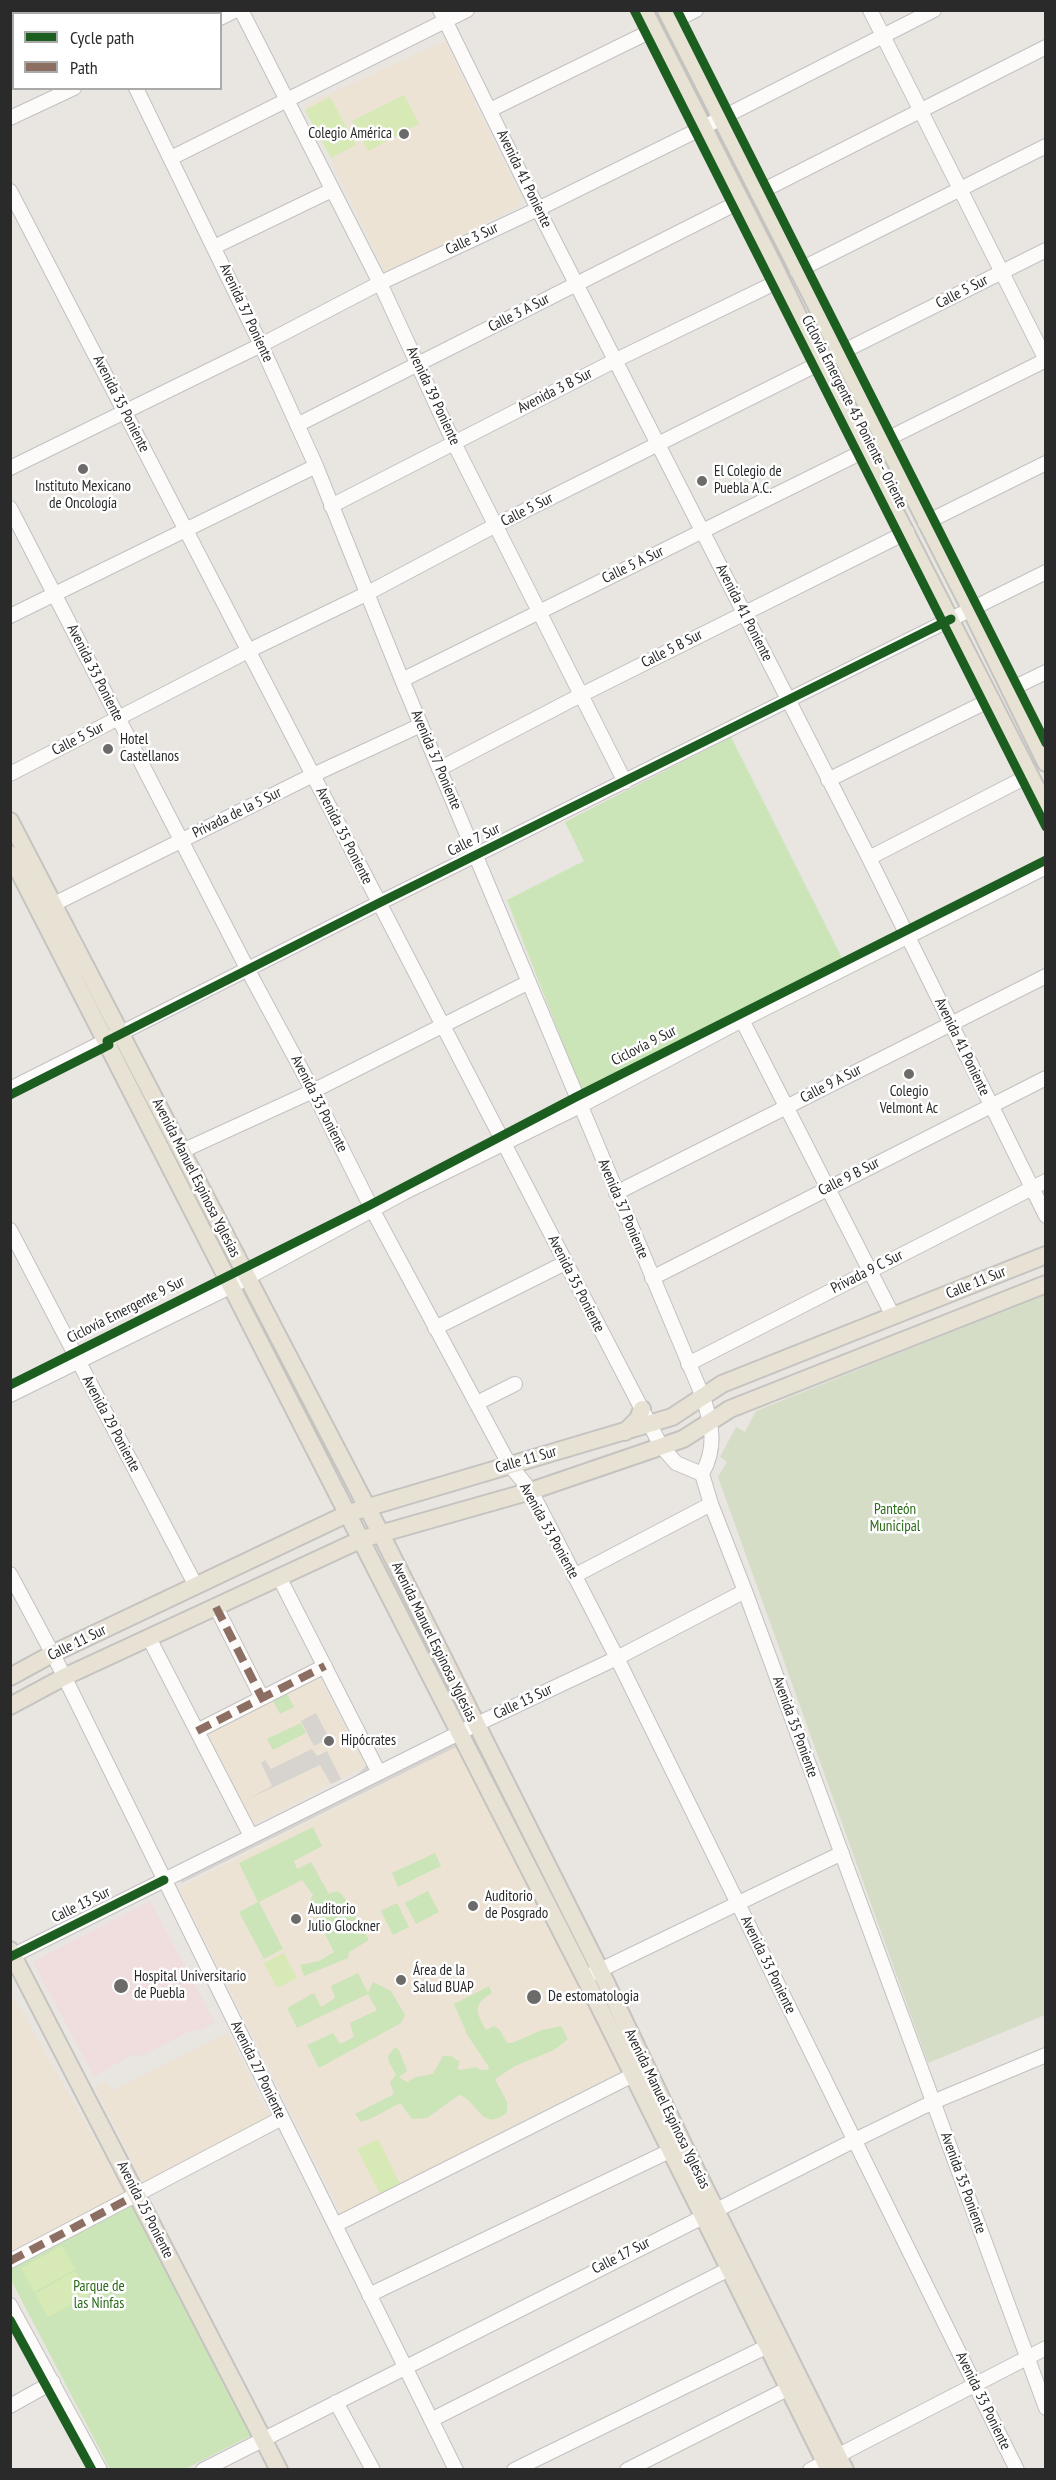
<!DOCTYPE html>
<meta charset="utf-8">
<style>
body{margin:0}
#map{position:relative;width:1056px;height:2480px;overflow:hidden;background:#e9e5e0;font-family:"PT Sans Narrow",sans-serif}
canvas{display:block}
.frame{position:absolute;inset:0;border:12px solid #2a2a2a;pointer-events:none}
.legend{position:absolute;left:12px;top:12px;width:210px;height:78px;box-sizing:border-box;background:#fff;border:2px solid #aaa;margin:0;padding:8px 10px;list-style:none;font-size:18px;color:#2a2a2a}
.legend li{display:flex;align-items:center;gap:12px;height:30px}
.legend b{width:30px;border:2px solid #aaa}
</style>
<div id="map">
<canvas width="1056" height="2480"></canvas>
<div class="frame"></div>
<ul class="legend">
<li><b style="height:8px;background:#1b5e20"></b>Cycle path</li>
<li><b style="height:8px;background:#8d6e63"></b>Path</li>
</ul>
</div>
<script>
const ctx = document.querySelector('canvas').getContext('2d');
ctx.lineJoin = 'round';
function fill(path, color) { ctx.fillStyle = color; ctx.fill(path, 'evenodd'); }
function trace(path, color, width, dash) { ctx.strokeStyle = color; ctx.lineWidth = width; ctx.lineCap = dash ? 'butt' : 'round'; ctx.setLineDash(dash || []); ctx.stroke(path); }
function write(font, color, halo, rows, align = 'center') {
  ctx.font = font + ' "PT Sans Narrow",sans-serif'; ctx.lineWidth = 5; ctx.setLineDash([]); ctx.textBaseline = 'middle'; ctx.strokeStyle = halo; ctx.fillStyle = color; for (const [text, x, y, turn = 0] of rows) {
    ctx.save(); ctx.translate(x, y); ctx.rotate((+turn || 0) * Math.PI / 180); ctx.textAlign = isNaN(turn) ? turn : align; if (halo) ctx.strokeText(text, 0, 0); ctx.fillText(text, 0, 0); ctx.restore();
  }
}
const education = new Path2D(`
 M445,41L522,200L518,207L385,273L305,105Z
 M317,1673L366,1766L254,1824L208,1736L210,1727Z
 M458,1746L623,2071L341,2213L179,1888Z
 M10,1991L126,2194L10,2258Z
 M228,2033L271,2119L143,2183L95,2088L107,2082L112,2091Z`);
const medical = new Path2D(`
 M150,1901L215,2023L198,2031L196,2028L140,2057L137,2053L94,2076L33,1962Z`);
const green = new Path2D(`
 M731,737L844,962L582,1092L507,900L584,861L565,822Z
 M286,1692L294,1707L280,1714L272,1699Z
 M301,1723L306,1733L273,1750L267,1739Z
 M313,1827L322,1846L294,1861L297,1869L311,1862L329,1894L337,1891L342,1894L369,1940L349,1952L348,1958L304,1976L300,1965L319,1961L334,1952L309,1902L313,1895L302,1880L259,1902L283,1949L264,1959L239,1912L258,1902L239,1863Z
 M435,1853L441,1866L398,1887L392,1873Z
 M428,1891L439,1912L416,1924L405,1903Z
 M397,1903L409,1927L393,1935L381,1911Z
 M358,1973L368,1993L373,1982L391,1991L405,2015L401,2023L319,2068L307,2045L333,2033L340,2044L354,2037L350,2023L377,2010L368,1994L297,2028L287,2008L314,1993L321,2007L335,1998L331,1986Z
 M489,1986L492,1993C472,2005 476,2012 486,2030L494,2026L499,2029L507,2043H512L542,2030L561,2026L568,2039L554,2050L515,2066L495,2079L507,2102V2112C482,2135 476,2098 459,2095L427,2118L412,2119L400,2103L370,2119L361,2122L355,2114L394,2094L390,2082L396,2075L389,2062L388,2056L395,2047L399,2050L407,2071L399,2077L407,2082L416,2077L433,2074L443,2056H451L460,2062L457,2068L460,2070L476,2067L480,2070H488L489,2067L468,2036L454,2004Z
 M126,2194L251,2436L185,2469H110L11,2280L10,2258Z`);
const cemetery = new Path2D(`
 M1045,1294V2015L928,2063L718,1477L727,1462L720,1457L736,1427L745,1432L756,1411Z`);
const pitch = new Path2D(`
 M404,95L419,124L368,151L352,121Z
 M330,97L356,145L331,158L305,110Z
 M284,1953L297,1978L277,1988L264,1963Z
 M378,2139L400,2184L380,2194L357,2149Z
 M62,2246L75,2269L34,2292L21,2268Z
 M75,2271L89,2295L48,2317L35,2294Z`);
const plaza = new Path2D(`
 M316,1713L329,1738L314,1746L301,1721Z
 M451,1730L458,1746L182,1883L174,1867L356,1776L366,1766H376Z
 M312,1749L317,1756L327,1751L341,1779L331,1784L320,1765L246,1800L272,1786L261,1763L265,1760L271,1769Z`);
const minor = new Path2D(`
 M97,10L99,14
 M241,10L380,283L454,443L625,782
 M440,10L538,209L869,858L1046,1216
 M870,10L1046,360
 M220,18L236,10
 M672,22L696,10
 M136,88L261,345L316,466L402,680L703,1397C712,1425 717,1447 702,1474
 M490,110L653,30
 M10,118L74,88
 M171,158L467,10
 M10,191L661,1446L676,1463L702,1474
 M758,193L1046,47
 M214,247L332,190
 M797,271L1046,146
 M297,425L741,201
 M883,441L1046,360
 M10,468L261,345L380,283L538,209L696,131L934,10
 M331,506L616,360L781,280
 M10,508L250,974L313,1091L372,1209L509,1464L531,1491L617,1658L1017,2470
 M925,523L1046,463
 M10,616L316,466
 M402,680L864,451
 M1009,690L1046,672
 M439,769L581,695L907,532
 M10,774L248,651L366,594L496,525L1046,250
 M828,780L992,699
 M869,858L1030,775
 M54,904L313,775L421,725
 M742,1020L893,1316
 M10,1089L379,903L1046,572
 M182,1151L313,1091L529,982
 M616,1193L1046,976
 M10,1230L196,1586
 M652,1278L1046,1078
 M435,1328L565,1263
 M688,1364L1046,1181
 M10,1395L232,1286L405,1192L580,1106L742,1020L1046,867
 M477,1403L515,1384
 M702,1474L711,1504L745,1591L1046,2408
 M10,1574L56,1660L456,2470
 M574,1576L711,1504
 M279,1577L379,1773
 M216,1607L262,1698
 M149,1638L251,1836
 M197,1731L325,1666
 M10,1957L475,1725L617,1658L745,1591
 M592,1974L842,1853
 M335,2225L641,2071
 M10,2261L282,2118
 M369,2295L678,2147
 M10,2305L100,2470
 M336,2402L373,2470
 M10,2406L53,2382
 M431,2420L737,2265
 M203,2470L853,2141L933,2102L1046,2055
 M514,2470L776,2342
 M627,2470L797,2384
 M810,2470L1046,2348`);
const major = new Path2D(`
 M644,10L773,264L864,451L1046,807
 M666,10L971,610L1046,763
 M10,821L381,1534L600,1970L683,2144L845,2470
 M10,854L585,1978L829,2470
 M625,1432L638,1419L642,1409
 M10,1677L52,1654L349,1513L672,1417L722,1384L1046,1255
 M10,1706L64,1677L362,1539L531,1491L683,1439L730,1409L1046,1284
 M10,1950L279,2470`);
const quiet = new Path2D(`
 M216,1607L262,1698
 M197,1731L325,1666
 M10,2261L138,2194`);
const cycleway = new Path2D(`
 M634,10L1046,827
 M677,10L1046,743
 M107,1041L379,903L951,619
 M10,1095L109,1045
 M10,1385L370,1205L576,1097L1046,860
 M10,1957L164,1880
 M10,2320L92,2470`);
const markers = [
 [404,134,6,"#6d6b6a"],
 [83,469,6,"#6d6b6a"],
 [702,481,6,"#6d6b6a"],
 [108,749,6,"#6d6b6a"],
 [909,1074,6,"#6d6b6a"],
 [329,1741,6,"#6d6b6a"],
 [473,1906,6,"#6d6b6a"],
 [296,1919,6,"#6d6b6a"],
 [401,1980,6,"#6d6b6a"],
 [121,1986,8,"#6d6b6a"],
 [534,1997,8,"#6d6b6a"]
];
const poiNames = [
 ["Colegio América",392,134,"right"],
 ["El Colegio de",714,472],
 ["Puebla A.C.",714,489],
 ["Instituto Mexicano",83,487,"center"],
 ["de Oncología",83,504,"center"],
 ["Hotel",120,740],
 ["Castellanos",120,757],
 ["Colegio",909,1092,"center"],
 ["Velmont Ac",909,1109,"center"],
 ["Hipócrates",341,1741],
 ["Auditorio",485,1897],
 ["de Posgrado",485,1914],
 ["Auditorio",308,1910],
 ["Julio Glockner",308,1927],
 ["Área de la",413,1971],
 ["Salud BUAP",413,1988],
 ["Hospital Universitario",134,1977],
 ["de Puebla",134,1994],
 ["De estomatologia",548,1997]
];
const streetNames = [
 ["Avenida 41 Poniente",524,179,64],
 ["Calle 3 Sur",472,239,-25],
 ["Calle 5 Sur",962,292,-27],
 ["Avenida 37 Poniente",246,313,65],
 ["Calle 3 A Sur",519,313,-27],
 ["Avenida 3 B Sur",555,391,-27],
 ["Avenida 39 Poniente",433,396,65],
 ["Avenida 35 Poniente",121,404,63],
 ["Ciclovía Emergente 43 Poniente - Oriente",854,412,63],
 ["Calle 5 Sur",527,510,-27],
 ["Calle 5 A Sur",633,565,-26],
 ["Avenida 41 Poniente",744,613,63],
 ["Calle 5 B Sur",672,649,-27],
 ["Avenida 33 Poniente",95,673,63],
 ["Calle 5 Sur",78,739,-27],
 ["Avenida 37 Poniente",436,760,67],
 ["Privada de la 5 Sur",237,813,-26],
 ["Avenida 35 Poniente",344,836,63],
 ["Calle 7 Sur",474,840,-26],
 ["Ciclovía 9 Sur",644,1046,-27],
 ["Avenida 41 Poniente",962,1047,64],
 ["Calle 9 A Sur",831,1084,-27],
 ["Avenida 33 Poniente",319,1104,63],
 ["Calle 9 B Sur",849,1177,-27],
 ["Avenida Manuel Espinosa Yglesias",196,1178,63],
 ["Avenida 37 Poniente",623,1209,67],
 ["Privada 9 C Sur",867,1272,-27],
 ["Calle 11 Sur",976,1283,-22],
 ["Avenida 35 Poniente",576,1284,63],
 ["Ciclovía Emergente 9 Sur",126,1310,-27],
 ["Avenida 29 Poniente",111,1424,62],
 ["Calle 11 Sur",526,1460,-16],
 ["Avenida 33 Poniente",549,1531,61],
 ["Avenida Manuel Espinosa Yglesias",434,1642,64],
 ["Calle 11 Sur",77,1643,-26],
 ["Calle 13 Sur",523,1702,-25],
 ["Avenida 35 Poniente",795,1727,70],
 ["Calle 13 Sur",81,1905,-26],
 ["Avenida 33 Poniente",768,1965,64],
 ["Avenida 27 Poniente",258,2070,64],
 ["Avenida Manuel Espinosa Yglesias",667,2109,64],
 ["Avenida 35 Poniente",963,2183,70],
 ["Avenida 25 Poniente",145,2210,63],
 ["Calle 17 Sur",621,2256,-27],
 ["Avenida 33 Poniente",983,2401,64]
];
const parkNames = [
 ["Panteón",895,1510],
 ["Municipal",895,1527],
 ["Parque de",99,2287],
 ["las Ninfas",99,2304]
];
fill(education, '#ece3d4');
fill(medical, '#efdedd');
fill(green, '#cbe5b8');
fill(cemetery, '#d5ddc7');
fill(pitch, '#d7e9b5');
fill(plaza, '#d7d3ce');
trace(minor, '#c2c1c2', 16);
trace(major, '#c4c3c1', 20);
trace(minor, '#fcfbfa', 14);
trace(major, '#e7e2d3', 16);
trace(quiet, '#8d6e63', 8, [15, 8]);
trace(cycleway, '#1b5e20', 9);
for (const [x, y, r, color] of markers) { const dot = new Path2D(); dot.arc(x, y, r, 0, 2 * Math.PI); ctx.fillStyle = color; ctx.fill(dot); trace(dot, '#fff', 2); }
write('15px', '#2a2a2a', '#fff', poiNames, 'left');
write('15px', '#2a2a2a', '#fff', streetNames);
write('15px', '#2b6a18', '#fff', parkNames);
</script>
